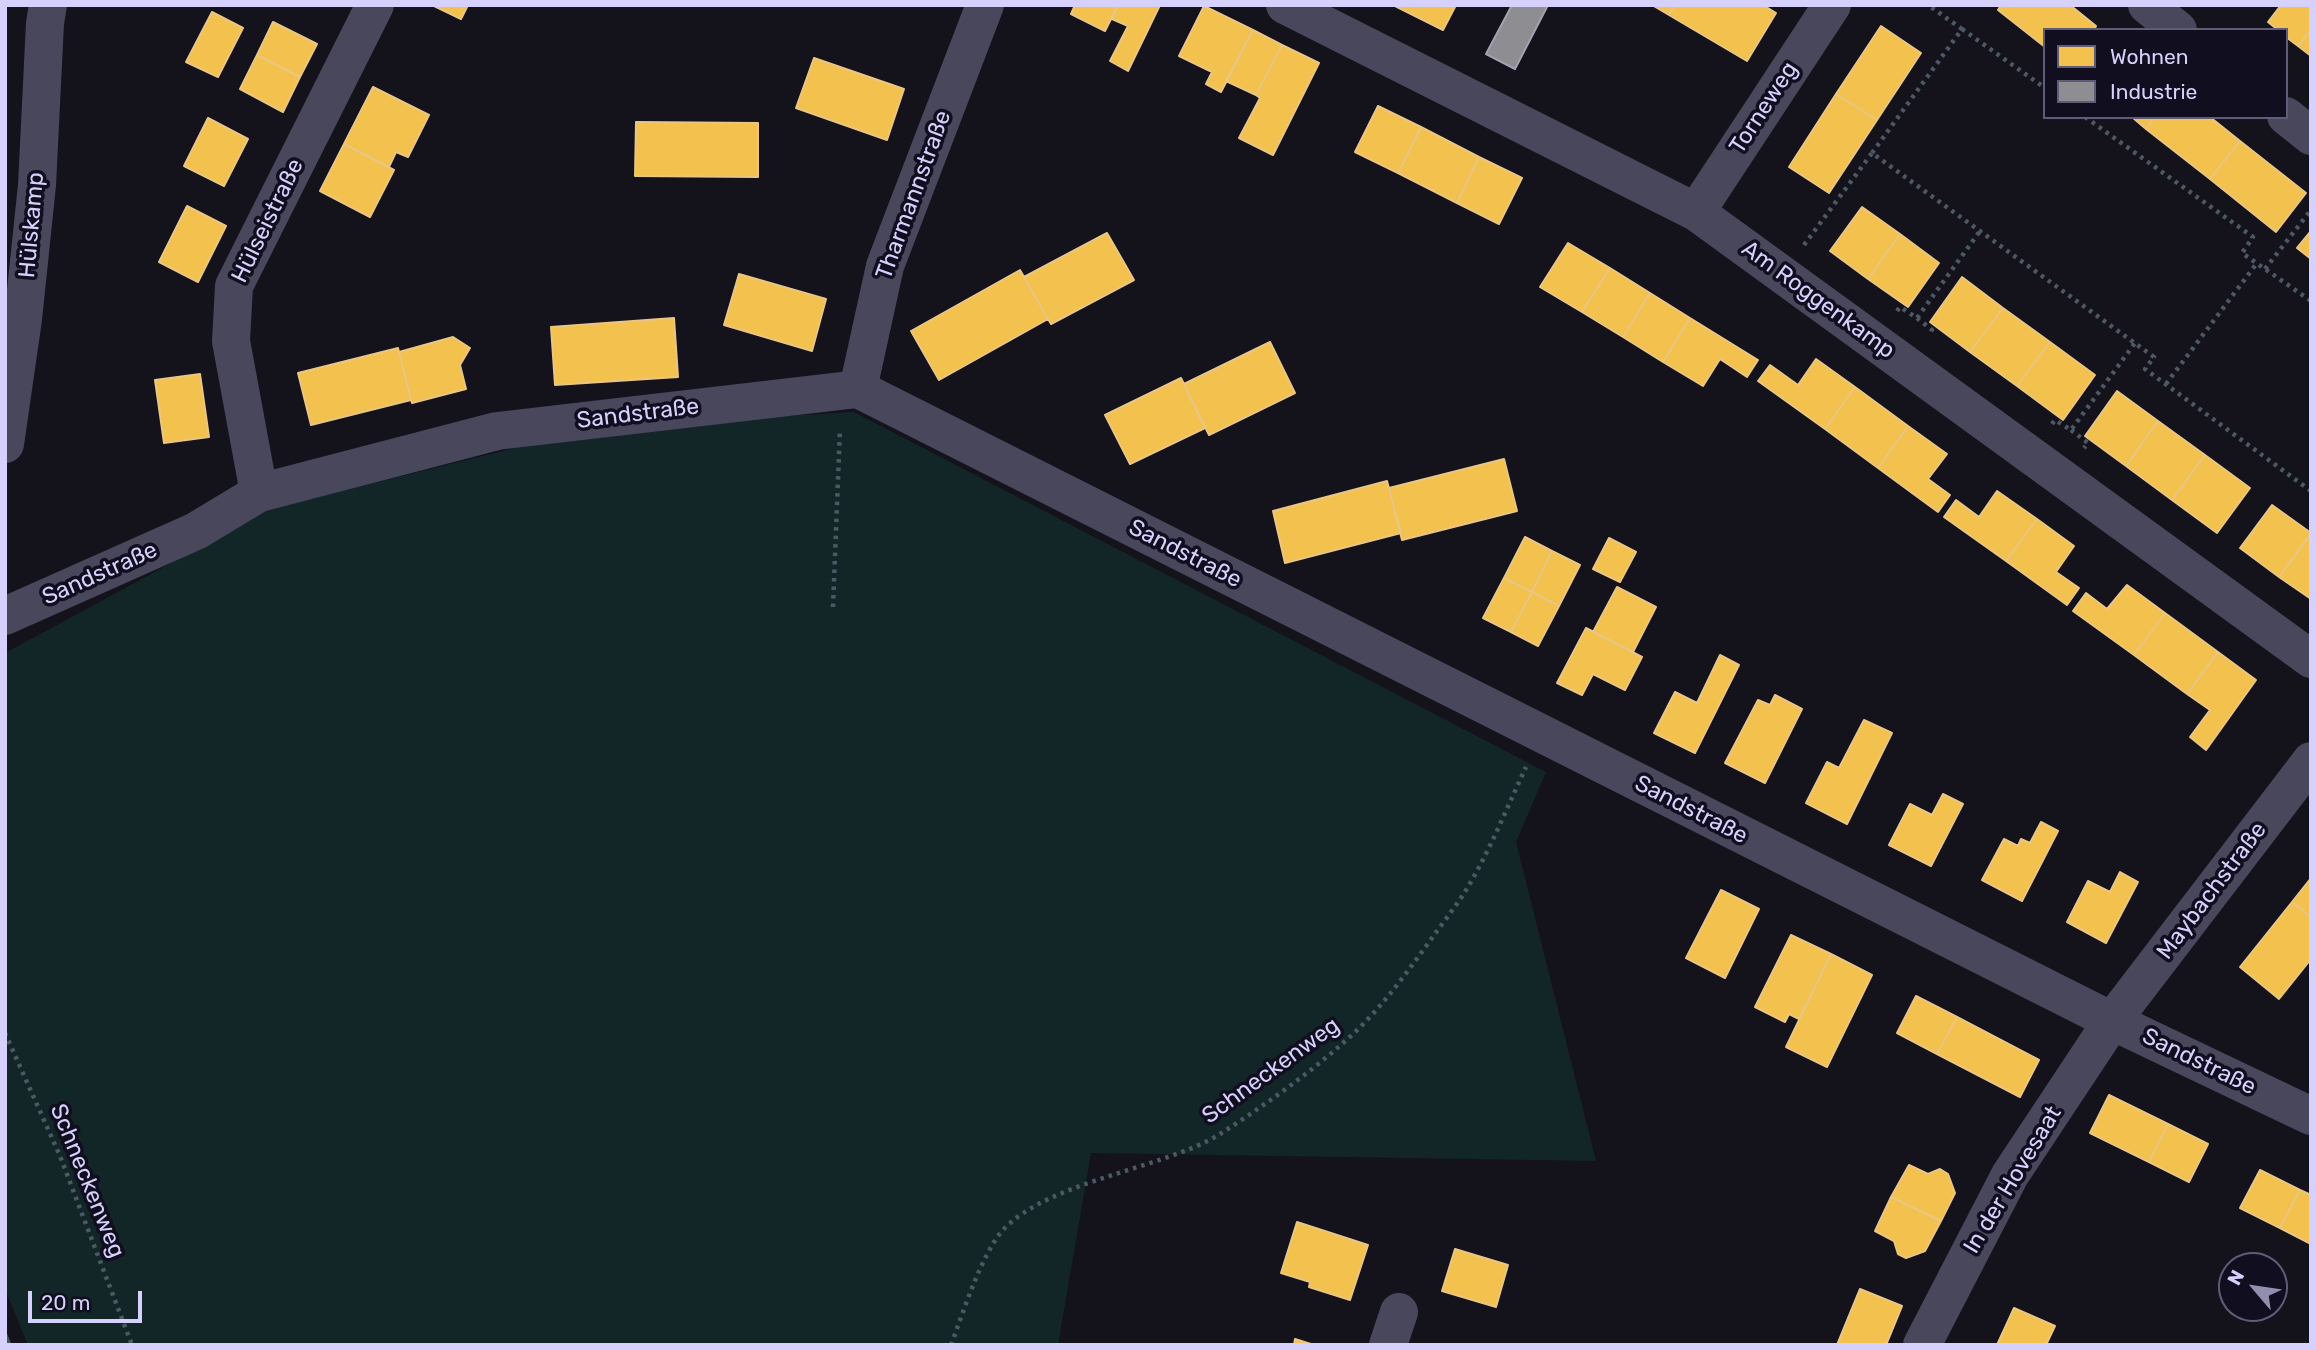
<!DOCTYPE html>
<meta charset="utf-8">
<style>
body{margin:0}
#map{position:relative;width:2316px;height:1350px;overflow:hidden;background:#14121b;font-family:Rubik,sans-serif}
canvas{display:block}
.frame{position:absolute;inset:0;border:7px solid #d6d0fc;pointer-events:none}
.legend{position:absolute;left:2043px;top:28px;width:245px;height:91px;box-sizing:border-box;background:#110e1f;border:2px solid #605c77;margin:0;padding:9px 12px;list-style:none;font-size:21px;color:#d6d0fc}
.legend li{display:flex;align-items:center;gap:14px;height:35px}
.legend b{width:35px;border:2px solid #605c77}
.north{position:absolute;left:2218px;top:1252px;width:70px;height:70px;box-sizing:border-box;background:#110e1f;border:2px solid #605c77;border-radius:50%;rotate:299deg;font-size:19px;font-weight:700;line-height:28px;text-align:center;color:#d6d0fc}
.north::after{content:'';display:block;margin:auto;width:24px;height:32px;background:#928ead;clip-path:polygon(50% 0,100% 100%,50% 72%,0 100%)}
.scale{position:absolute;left:28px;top:1291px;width:114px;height:32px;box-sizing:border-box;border:4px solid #d6d0fc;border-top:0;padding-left:9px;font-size:21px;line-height:24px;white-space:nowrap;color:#d6d0fc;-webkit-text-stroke:5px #110e1f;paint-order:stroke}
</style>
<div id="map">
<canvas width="2316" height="1350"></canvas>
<div class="frame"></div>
<ul class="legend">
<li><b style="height:19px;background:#f2c14e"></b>Wohnen</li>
<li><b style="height:19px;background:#8d8d92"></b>Industrie</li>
</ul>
<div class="north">N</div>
<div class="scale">20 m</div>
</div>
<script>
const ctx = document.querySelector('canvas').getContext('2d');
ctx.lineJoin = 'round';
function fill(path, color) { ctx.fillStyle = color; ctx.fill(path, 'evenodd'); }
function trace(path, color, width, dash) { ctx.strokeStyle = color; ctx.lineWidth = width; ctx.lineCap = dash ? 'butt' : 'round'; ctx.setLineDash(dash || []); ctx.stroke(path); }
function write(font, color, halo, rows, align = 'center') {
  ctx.font = font + ' Rubik,sans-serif'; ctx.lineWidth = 7; ctx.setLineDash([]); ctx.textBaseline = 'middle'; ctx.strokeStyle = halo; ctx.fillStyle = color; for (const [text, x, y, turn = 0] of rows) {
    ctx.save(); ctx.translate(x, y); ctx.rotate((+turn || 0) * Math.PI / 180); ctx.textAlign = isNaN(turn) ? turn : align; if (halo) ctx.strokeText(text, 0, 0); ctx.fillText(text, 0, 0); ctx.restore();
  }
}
const green = new Path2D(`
 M854,412L1546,772L1516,842L1596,1161L1091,1153L1058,1345H28L5,1289V653L201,547L237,517L519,447L783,416Z`);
const homes = new Path2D(`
 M432,5H468L461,19Z
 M1075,5H1118L1105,31L1071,14Z
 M1118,5H1160L1128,71L1110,61L1128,26L1112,19Z
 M1393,5H1456L1443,30Z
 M1652,5H1674L1669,15Z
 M1674,5H1763L1776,13L1747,61L1669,15Z
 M2001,5H2070L2096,26L2094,30H2045V47L1998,10Z
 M2281,5H2311V30L2298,46L2286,37V30H2278L2268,22Z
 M1204,6L1253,30L1221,92L1206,84L1212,72L1179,56Z
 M212,12L243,28L218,77L186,62Z
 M273,22L317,44L300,77L257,55Z
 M1881,26L1921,53L1877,120L1836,94Z
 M1253,30L1282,45L1256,95L1226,81Z
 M2311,30V56L2298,46Z
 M1282,45L1319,63L1273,155L1239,138L1260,98L1256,95Z
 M257,55L300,77L283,112L240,89Z
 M814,58L904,89L887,140L796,108Z
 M373,87L429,115L408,157L396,152L389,167L344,144Z
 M1836,94L1877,120L1829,193L1789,167Z
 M1378,106L1421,127L1398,173L1355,152Z
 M2132,117H2155L2146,129Z
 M2155,117H2210L2240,141L2210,179L2146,129Z
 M208,118L248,139L224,186L184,166Z
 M636,122L758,123V177L635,176Z
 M1421,127L1479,157L1457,203L1398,173Z
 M2240,141L2306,193L2276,232L2210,179Z
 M344,144L394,170L370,217L320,191Z
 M1479,157L1522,178L1499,224L1457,203Z
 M187,206L226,226L198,282L159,262Z
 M1862,207L1900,234L1868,279L1830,251Z
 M2311,231V259L2297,248Z
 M1107,233L1134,280L1051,324L1024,277Z
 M1900,234L1939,263L1908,307L1868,279Z
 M1568,243L1610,268L1582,312L1540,287Z
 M1610,268L1650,293L1623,337L1582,312Z
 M1020,270L1048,319L939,380L911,331Z
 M739,274L826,299L812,351L724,325Z
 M1962,277L2003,308L1970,352L1930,322Z
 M1650,293L1690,318L1663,362L1623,337Z
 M2003,308L2050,342L2017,386L1970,352Z
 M674,318L678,377L555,385L551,327Z
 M1690,318L1758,360L1747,377L1720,359L1703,386L1663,362Z
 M453,337L470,348L460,365L466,389L412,403L399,352Z
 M1270,342L1295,393L1209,435L1184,384Z
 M2050,342L2095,375L2063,420L2017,386Z
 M398,348L411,400L311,425L298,373Z
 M1816,359L1855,387L1825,429L1758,381L1770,365L1798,385Z
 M200,374L209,437L164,443L155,380Z
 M1181,378L1205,428L1130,464L1105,415Z
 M1855,387L1908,426L1878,468L1825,429Z
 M2117,391L2158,421L2126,466L2085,436Z
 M2158,421L2205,455L2172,500L2126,466Z
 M1908,426L1947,454L1928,479L1950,495L1938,512L1878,468Z
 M2205,455L2250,488L2217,533L2172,500Z
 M1504,459L1517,511L1402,540L1389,488Z
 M1387,481L1401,533L1285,563L1273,511Z
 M1997,491L2037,519L2006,561L1944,517L1956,500L1979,517Z
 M2272,505L2311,533L2279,577L2240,548Z
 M2037,519L2074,546L2056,572L2079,588L2067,605L2006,561Z
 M2311,534V599L2279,577Z
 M1525,537L1552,551L1532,592L1504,578Z
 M1609,538L1636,552L1620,582L1593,569Z
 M1552,551L1580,565L1559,606L1532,592Z
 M1504,578L1532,592L1511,632L1483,618Z
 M2127,585L2165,613L2134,655L2073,611L2086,593L2107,609Z
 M1617,587L1656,607L1633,652L1593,632Z
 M1532,592L1559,606L1538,646L1511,632Z
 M2165,613L2218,652L2187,694L2134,655Z
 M1586,628L1642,657L1625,690L1593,674L1582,695L1557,683Z
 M2218,652L2256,680L2206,750L2190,737L2210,710L2187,694Z
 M1720,655L1739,665L1695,753L1654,733L1675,692L1697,703Z
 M1775,695L1802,709L1765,783L1725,763L1758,700L1770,705Z
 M1864,720L1892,733L1847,824L1806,803L1827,762L1839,768Z
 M1943,794L1963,804L1931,866L1889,845L1910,804L1932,815Z
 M2041,822L2058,831L2022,901L1982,880L2004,839L2018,846L2021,839L2030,843Z
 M2120,872L2138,882L2106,943L2067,922L2088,881L2110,892Z
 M2311,878V917L2292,902Z
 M1721,890L1759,909L1725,978L1686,958Z
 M2292,902L2311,917V959L2279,999L2240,967Z
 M1791,935L1831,954L1799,1019L1789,1014L1785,1022L1755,1007Z
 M1831,954L1872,975L1827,1067L1786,1047Z
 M1916,996L1957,1017L1937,1054L1897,1033Z
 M1957,1017L2039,1060L2020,1097L1937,1054Z
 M2109,1095L2168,1124L2149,1162L2090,1133Z
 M2168,1124L2208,1144L2189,1182L2149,1162Z
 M1909,1165L1928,1174L1940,1169L1948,1174L1955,1193L1941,1221L1891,1197Z
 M2260,1170L2300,1190L2280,1228L2240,1208Z
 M2300,1190L2311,1195V1244L2280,1228Z
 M1891,1197L1941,1221L1925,1251L1906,1258L1898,1254L1894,1241L1875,1231Z
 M1297,1222L1368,1245L1350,1300L1309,1287L1310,1282L1281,1273Z
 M1455,1249L1508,1265L1496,1307L1442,1291Z
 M1860,1289L1902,1306L1886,1345H1837Z
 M2014,1308L2055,1326L2046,1345H1997Z
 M1295,1339L1314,1345H1294Z`);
const industry = new Path2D(`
 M1512,5H1548L1515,69L1486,54Z`);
const path = new Path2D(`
 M1962,29L2045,88
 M2085,117L2253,237L2242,253L2311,301
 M1872,153L1962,29L1928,5
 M1804,245L1872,153L2154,357L2145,369L2311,491
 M2265,269L2311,210
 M1897,311L1900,307L1917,318L1980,231
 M1917,318L1932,330L1929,333
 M2166,384L2257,263
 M2052,424L2055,420L2071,430L2135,343
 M2071,430L2088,443L2084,448
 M833,607L840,429
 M5,1033L60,1156L132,1345
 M951,1345C964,1310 975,1274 994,1242C1029,1183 1161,1171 1220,1134C1262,1107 1306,1076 1343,1043C1378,1013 1405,975 1432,938C1442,924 1453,910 1463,895C1488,855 1506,810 1526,767`);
const minor = new Path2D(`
 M1285,5L1696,212L2311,659
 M2147,5L2178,30
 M2286,116L2311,136
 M1696,212L1832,5
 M858,389L885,266L985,5
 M5,444L23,319L37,185L45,23L48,5
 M259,493L231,341L234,286L375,5
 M5,616L196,531L259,493L497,431L858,389L2112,1021L2311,1116
 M1388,1345L1399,1312
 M1922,1345L2010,1175L2112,1021L2311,761`);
const rail = new Path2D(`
 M5,1335L9,1345`);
const streetNames = [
 ["Torneweg",1764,108,-57],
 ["Tharmannstraße",914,195,-70],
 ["Hülseistraße",268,221,-64],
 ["Hülskamp",32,225,-85],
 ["Am Roggenkamp",1818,300,36],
 ["Sandstraße",638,414,-7],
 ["Sandstraße",1185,554,27],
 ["Sandstraße",100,574,-24],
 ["Sandstraße",1691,810,27],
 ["Maybachstraße",2212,891,-53],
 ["Sandstraße",2199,1062,26],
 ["Schneckenweg",1271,1071,-36],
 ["In der Hovesaat",2013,1180,-59],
 ["Schneckenweg",87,1181,68]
];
fill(green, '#122627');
fill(homes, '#f2c14e');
trace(homes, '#eac682', 2);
fill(industry, '#8d8d92');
trace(industry, '#a3a1b2', 2);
trace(path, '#4c5965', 4.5, [3.5, 5]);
trace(minor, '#49475c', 38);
trace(rail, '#425463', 5, [10, 9]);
write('23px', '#d6d0fc', '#110e1f', streetNames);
</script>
